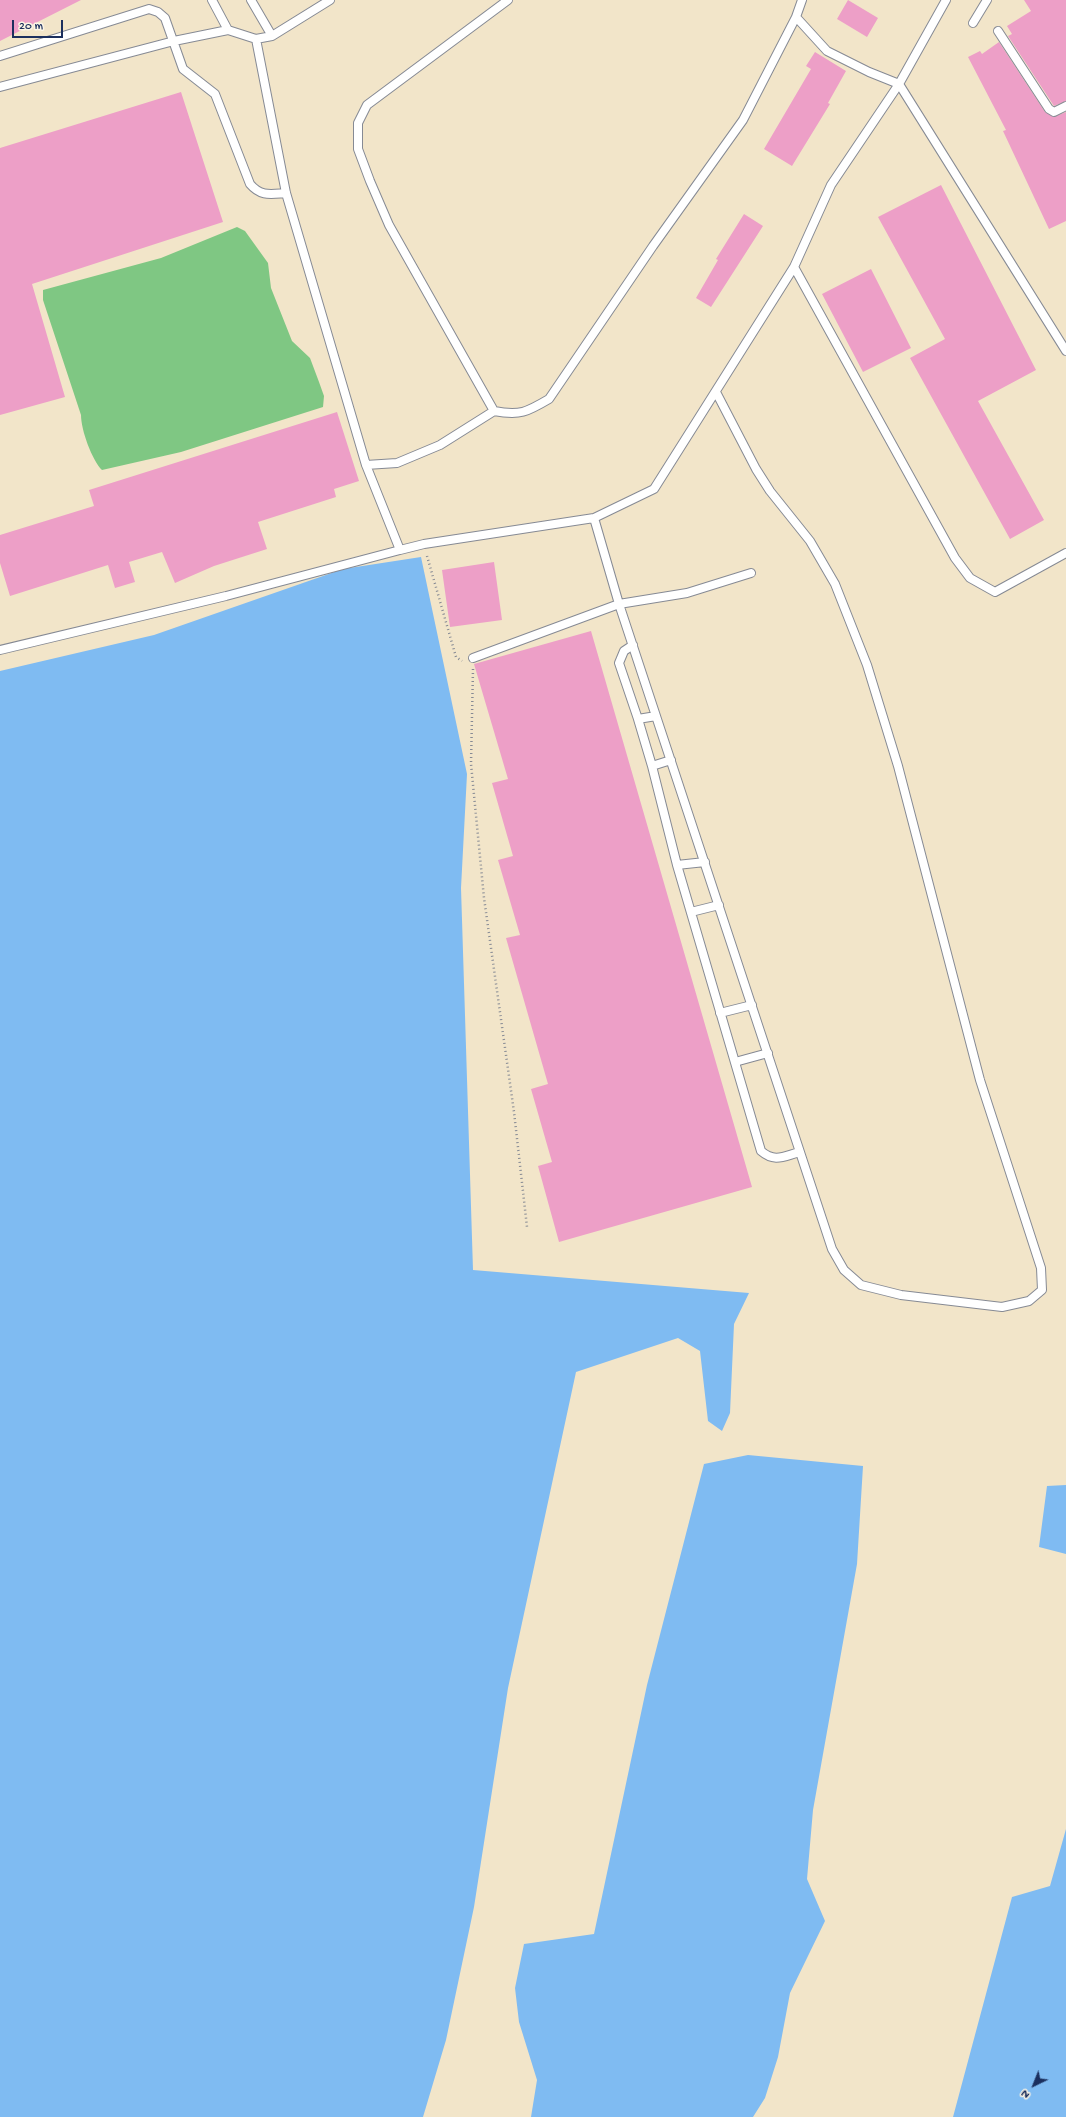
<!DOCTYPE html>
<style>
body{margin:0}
#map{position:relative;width:1066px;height:2117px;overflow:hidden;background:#f2e5c9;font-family:"Gochi Hand",sans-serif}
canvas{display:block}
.north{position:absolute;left:1014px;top:2065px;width:40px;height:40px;-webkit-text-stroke:3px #fcf5e5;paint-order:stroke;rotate:223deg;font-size:11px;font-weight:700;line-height:16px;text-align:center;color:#1b2f5e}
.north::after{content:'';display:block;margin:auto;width:14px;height:18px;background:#1b2f5e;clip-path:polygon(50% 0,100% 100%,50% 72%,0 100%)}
.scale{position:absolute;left:12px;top:20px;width:51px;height:18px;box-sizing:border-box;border:2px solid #1b2f5e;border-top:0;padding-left:5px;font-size:12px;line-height:14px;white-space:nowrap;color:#1b2f5e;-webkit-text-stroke:3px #fcf5e5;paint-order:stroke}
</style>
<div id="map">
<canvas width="1066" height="2117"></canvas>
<div class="north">N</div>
<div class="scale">20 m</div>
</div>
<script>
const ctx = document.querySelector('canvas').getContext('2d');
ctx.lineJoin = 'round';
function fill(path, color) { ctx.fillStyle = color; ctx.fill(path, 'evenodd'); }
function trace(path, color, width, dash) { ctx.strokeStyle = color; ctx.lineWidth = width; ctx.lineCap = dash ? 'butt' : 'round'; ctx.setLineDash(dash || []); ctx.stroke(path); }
const green = new Path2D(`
 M237,227L245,231L268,263L271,288L292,341L310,358L319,382L324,396L323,407L181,452L102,470C92,460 81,430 81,415L43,300V290L161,258Z`);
const water = new Path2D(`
 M421,557L467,774L461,888L473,1270L749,1293L734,1324L730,1413L722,1431L708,1421L700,1351L678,1338L576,1372L508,1688L474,1907L446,2040L423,2117H0V671L154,635L343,569Z
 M748,1455L863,1466L857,1564L813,1810L807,1879L825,1921L790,1993L778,2057L765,2098L753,2117H531L537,2080L519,2022L515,1988L524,1944L594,1934L647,1685L704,1464Z
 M1066,1485V1554L1039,1547L1047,1486Z
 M1066,1829V2117H953L1012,1897L1050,1886Z`);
const building = new Path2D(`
 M0,0H81L0,41Z
 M848,0L878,18L867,37L837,19Z
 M1024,0H1066V101L1054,106L1008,36L1012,34L1007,26L1031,11Z
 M999,42L1045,112L1054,117L1066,112V221L1049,229L1003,131L1006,130L968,57L980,51L982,54Z
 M815,52L846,71L828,103L830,104L792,166L764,149L811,69L806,66Z
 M181,92L223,222L32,284L65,397L0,415V148Z
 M941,185L1036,370L978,401L1044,520L1010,539L910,358L945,339L878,217Z
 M744,214L763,226L711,307L696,298L718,260L716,259Z
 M871,269L911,348L863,372L822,294Z
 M337,412L359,481L334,489L336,497L258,522L267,549L214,566L175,583L162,552L129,562L135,582L115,588L108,565L10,596L0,563V535L94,506L89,490Z
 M494,562L502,620L450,627L442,570Z
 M591,631L752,1187L559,1242L538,1166L552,1162L531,1089L548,1084L506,938L520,935L498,860L513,856L492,783L508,779L474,664Z`);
const path = new Path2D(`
 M427,556L456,657L462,661
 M473,669L471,764L484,898L514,1112L527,1227`);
const lane = new Path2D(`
 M212,0L228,30L256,39
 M251,0L272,36
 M330,0L272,36L256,39L286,193L366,465L400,550L424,544L594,518L654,489L794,267L831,185L899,84L946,0
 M508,0L367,105L358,123V149L370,181L389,225L494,411C520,416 527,412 549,399L653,246L743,120L796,17
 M802,0L796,17L827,51L869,72L899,84L1066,351
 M973,23L987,0
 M998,31L1049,109L1054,112L1066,106
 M0,56L149,9L158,12L165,18L183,69L215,94L250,184C261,197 271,194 286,193
 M0,87L174,41L228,30
 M794,267L955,558L970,578L995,592L1066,553
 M366,465L397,463L440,445L494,411
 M594,518L619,604L832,1249L844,1270L861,1285L901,1295L1002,1307L1029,1301L1042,1290L1041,1268L980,1080L898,766L867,665L835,584L810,541L770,491L756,469L716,392
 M633,645L624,651L619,663L638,719L656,716
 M0,650L226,596L400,550
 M473,658L619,604L687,593L751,573
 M638,719L652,766
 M671,760L652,766L677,865L705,862
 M677,865L761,1151C775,1163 784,1156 800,1152
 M691,912L719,905
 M720,1013L752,1005
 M735,1062L768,1053`);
fill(green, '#7fc783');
fill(water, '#7fbbf2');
fill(building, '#ed9fc7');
trace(lane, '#868a94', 10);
trace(path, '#868a94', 2.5, [1, 3]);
trace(lane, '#fff', 8);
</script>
